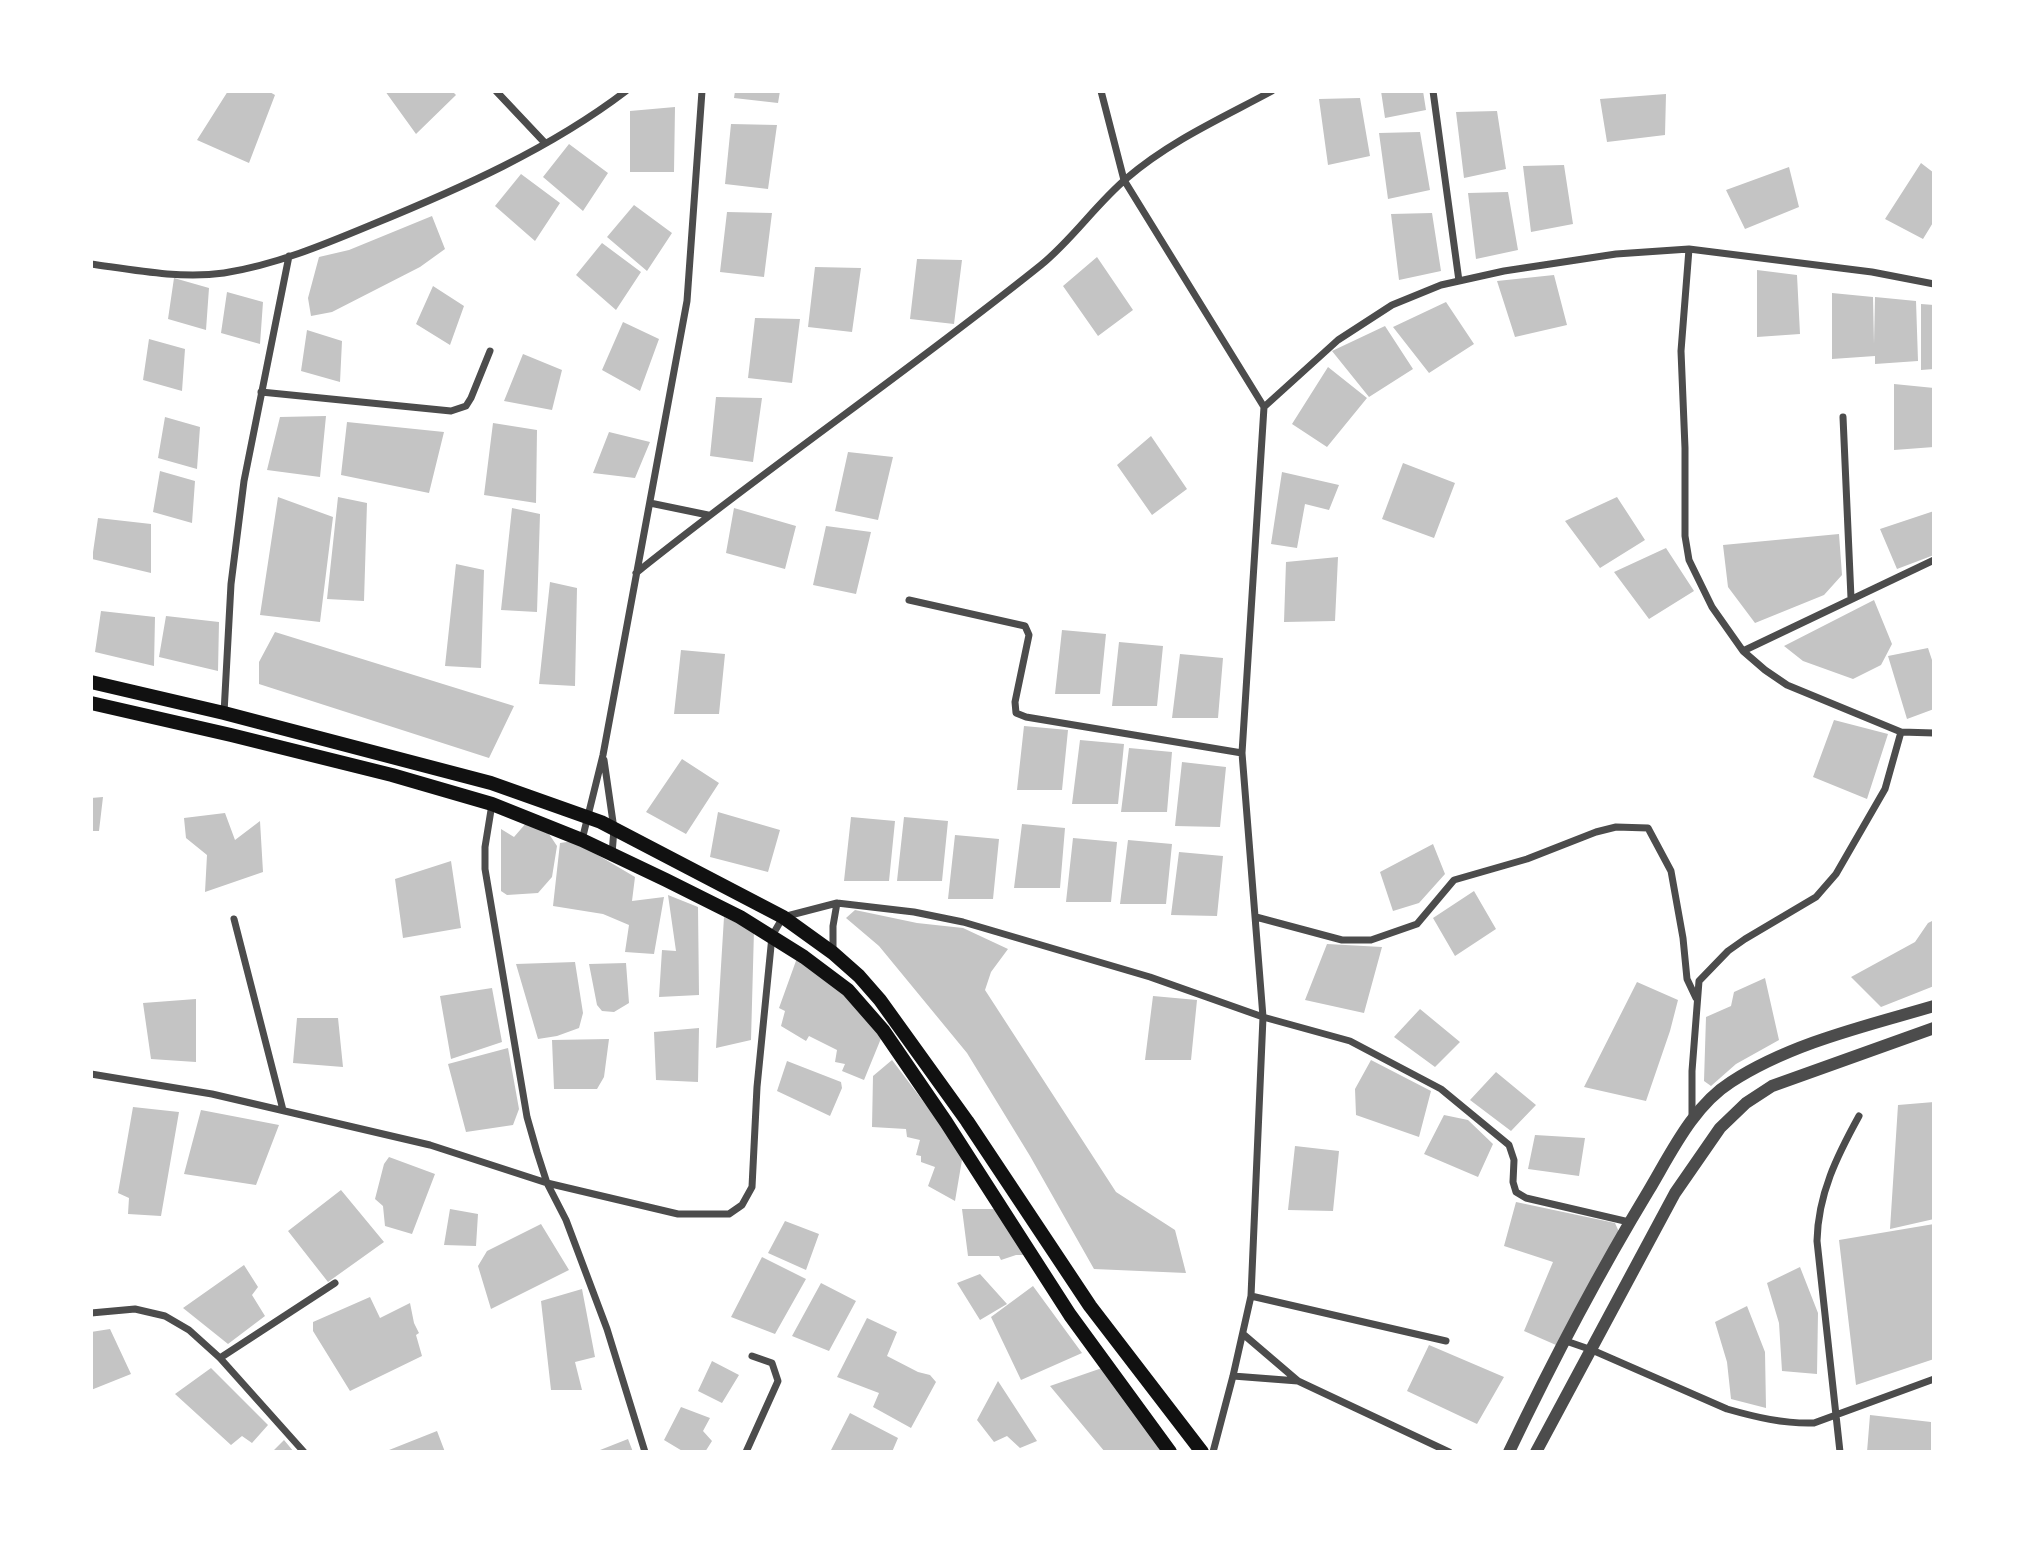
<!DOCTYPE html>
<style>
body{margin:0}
#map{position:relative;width:2025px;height:1543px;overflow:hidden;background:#fff;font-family:"Fira Sans Condensed",sans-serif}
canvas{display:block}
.frame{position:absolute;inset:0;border:93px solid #fff;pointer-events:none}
</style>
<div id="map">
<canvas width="2025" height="1543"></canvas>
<div class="frame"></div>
</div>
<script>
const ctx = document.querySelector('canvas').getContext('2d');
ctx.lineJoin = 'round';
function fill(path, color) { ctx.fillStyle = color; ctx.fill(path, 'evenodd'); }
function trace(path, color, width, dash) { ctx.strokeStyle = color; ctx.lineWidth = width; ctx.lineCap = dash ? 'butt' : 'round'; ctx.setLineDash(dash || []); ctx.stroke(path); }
const building = new Path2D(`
 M228,91H268L275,95L249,163L197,140Z
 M385,91H452L456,95L416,134Z
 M735,91H780L778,103L734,98Z
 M1381,91H1423L1426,110L1385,118Z
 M1666,94L1665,135L1607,142L1600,99Z
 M1360,98L1370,156L1328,165L1319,99Z
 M675,107L674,172H630V111Z
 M1497,111L1506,169L1464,178L1456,112Z
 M731,124L777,125L768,189L725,184Z
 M1420,132L1430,190L1388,199L1379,133Z
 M569,144L608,173L583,211L543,177Z
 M1921,163L1934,173V221L1923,239L1885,219Z
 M1564,165L1573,224L1531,232L1523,166Z
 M1789,167L1799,207L1745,229L1726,190Z
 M521,174L560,203L535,241L495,206Z
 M1508,192L1518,250L1476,259L1468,193Z
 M634,205L672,233L647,271L607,237Z
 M727,212L772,213L764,277L720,272Z
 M1432,213L1441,271L1399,280L1391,214Z
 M432,216L445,249L420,267L332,312L311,316L308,298L319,257L349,250Z
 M602,243L641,272L616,310L576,275Z
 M1097,257L1133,310L1098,336L1063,286Z
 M917,259L962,260L954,324L910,319Z
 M815,267L861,268L852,332L808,327Z
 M1757,270L1797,275L1800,334L1757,337Z
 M1554,275L1567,325L1515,337L1497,281Z
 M174,278L209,288L206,330L168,319Z
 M433,286L464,306L450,345L416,324Z
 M227,292L263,302L260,344L221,333Z
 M1832,293L1873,297L1874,344L1875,297L1916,301L1918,361L1875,364V356L1832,359Z
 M1446,302L1474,344L1429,373L1393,327Z
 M1921,304L1934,305V369L1921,370Z
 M755,318L800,319L792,383L748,378Z
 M623,322L659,339L640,391L602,370Z
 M1385,326L1413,369L1369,397L1332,351Z
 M307,330L342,341L340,382L301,371Z
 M149,339L185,349L182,391L143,380Z
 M523,354L562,370L552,410L504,401Z
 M1328,367L1367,398L1327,447L1292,424Z
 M1894,384L1934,388V447L1894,450Z
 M716,397L762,398L753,462L710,456Z
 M326,416L320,477L267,470L280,417Z
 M165,417L200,427L197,469L158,458Z
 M347,422L444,432L429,493L341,475Z
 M493,423L537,430L536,503L484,495Z
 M609,432L650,442L635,478L593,473Z
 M1151,436L1187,489L1152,515L1117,465Z
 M848,452L893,457L878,520L835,511Z
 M1403,463L1455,483L1434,538L1382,519Z
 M160,471L195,481L192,523L153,512Z
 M1282,472L1339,485L1329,510L1305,504L1297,548L1271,544Z
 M278,497L333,517L320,622L260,615Z
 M338,497L367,503L364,601L327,599Z
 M1617,497L1645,540L1600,568L1565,521Z
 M512,508L540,514L537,612L501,610Z
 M734,508L796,526L785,569L726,553Z
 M1934,511V555L1897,569L1880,529Z
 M98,518L151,524V573L92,559Z
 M826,526L871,532L856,594L813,585Z
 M1839,534L1842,575L1824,595L1755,623L1728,587L1723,545Z
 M1666,548L1694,591L1649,619L1614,572Z
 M1338,557L1335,621L1284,622L1286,562Z
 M456,564L484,570L481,668L445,666Z
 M550,582L577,588L575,686L539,684Z
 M1874,600L1892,644L1881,665L1853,679L1803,661L1784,646Z
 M101,611L155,617L154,666L95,652Z
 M166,616L219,622L218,671L159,657Z
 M1062,630L1106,634L1100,694H1055Z
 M275,632L514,706L489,758L259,684V662Z
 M1119,642L1163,646L1157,706H1112Z
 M1928,648L1934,666V709L1907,719L1888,656Z
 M681,650L725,654L719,714H674Z
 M1180,654L1223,658L1218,718H1172Z
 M1834,720L1888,734L1867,799L1813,777Z
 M1024,726L1068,730L1062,790H1017Z
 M1080,740L1124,744L1118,804H1072Z
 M1129,748L1172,752L1167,812H1121Z
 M682,759L719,783L686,834L646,812Z
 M1182,762L1226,767L1220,827L1175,826Z
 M103,797L99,831H91V798Z
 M718,812L780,830L768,872L710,857Z
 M225,813L235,840L260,821L263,872L205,892L207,855L186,838L184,818Z
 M851,817L895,821L889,881H844Z
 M904,817L948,821L942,881H897Z
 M527,822L547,831L557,846L552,877L538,893L507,895L501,891V829L514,837Z
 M1022,824L1065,828L1060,888H1014Z
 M955,835L999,839L993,899H948Z
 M1073,838L1117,842L1111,902H1066Z
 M1128,840L1172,844L1166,904H1120Z
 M574,841L635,877L632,901L664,897L654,954L625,952L629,925L603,914L553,906L560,843Z
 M1433,844L1445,874L1419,903L1393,911L1380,872Z
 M1179,852L1223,856L1217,916L1171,915Z
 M451,861L461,928L403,938L395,879Z
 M1474,891L1496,929L1455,956L1433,918Z
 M668,895L698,907L699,995L659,997L662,950L676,951Z
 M855,910L917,923L963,928L1008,949L991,972L985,990L1116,1192L1175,1230L1186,1273L1094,1269L1030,1156L967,1053L879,946L846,918Z
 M724,917L754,930L751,1040L716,1048Z
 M1934,920V986L1881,1007L1851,977L1915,942L1928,923Z
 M1327,944L1382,947L1364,1013L1305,1000Z
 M797,958L832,981L882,1036L864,1080L842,1071L845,1064L835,1062L837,1050L809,1036L806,1041L781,1026L785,1011L779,1008Z
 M575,962L583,1013L579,1028L557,1036L538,1039L516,964Z
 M626,963L629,1003L614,1012L602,1011L597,1005L589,964Z
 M1765,978L1779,1040L1736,1064L1711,1086L1704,1081L1706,1017L1731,1006L1734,992Z
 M1637,982L1678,1000L1670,1031L1646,1101L1584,1087Z
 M492,988L502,1042L451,1059L440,996Z
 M1153,996L1197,1000L1191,1060H1145Z
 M196,999V1062L151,1059L143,1003Z
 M1420,1009L1460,1042L1435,1067L1394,1037Z
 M297,1018H338L343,1067L293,1063Z
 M699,1028L698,1082L656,1080L654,1032Z
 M609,1039L604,1077L597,1089H554L552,1040Z
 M508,1048L519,1109L513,1125L466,1132L448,1064Z
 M892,1060L963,1154L955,1201L928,1186L935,1167L921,1162V1156L916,1155L920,1140L907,1137L906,1129L872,1127L873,1076Z
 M1371,1060L1431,1091L1419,1137L1356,1115L1355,1089Z
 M787,1061L841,1082L842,1088L830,1116L777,1091Z
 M1496,1072L1536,1105L1511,1131L1470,1100Z
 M1934,1102V1219L1890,1229L1898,1105Z
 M133,1107L179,1112L161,1216L128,1214L129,1198L118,1193Z
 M201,1110L279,1125L256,1185L184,1174Z
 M1444,1115L1468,1120L1493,1144L1478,1177L1424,1154Z
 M1535,1135L1585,1138L1579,1176L1528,1169Z
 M1295,1146L1339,1151L1333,1211L1288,1210Z
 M389,1157L435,1174L412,1234L385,1226L383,1206L375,1199L384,1164Z
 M341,1190L384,1242L328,1282L288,1231Z
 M1516,1202L1615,1223L1619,1232L1556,1345L1524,1331L1553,1262L1504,1246Z
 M450,1209L478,1214L476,1246L444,1245Z
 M962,1209H998L1025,1255H1016L1001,1260L999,1256H968Z
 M785,1221L819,1234L806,1270L768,1253Z
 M541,1224L569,1270L491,1309L478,1266L487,1251Z
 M1934,1224V1359L1856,1385L1839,1240Z
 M762,1257L806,1279L775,1334L731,1317Z
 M244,1265L258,1287L252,1295L265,1316L228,1344L183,1308Z
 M1800,1267L1818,1313L1817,1374L1782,1371L1779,1323L1767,1283Z
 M980,1274L1007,1304L980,1320L957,1283Z
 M821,1283L856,1301L829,1351L792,1336Z
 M1033,1286L1082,1353L1021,1380L991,1317Z
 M582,1289L595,1357L575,1362L582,1390H551L541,1301Z
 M370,1297L380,1318L410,1303L414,1323L419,1333L416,1335L422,1356L350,1391L313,1331V1322Z
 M1747,1306L1765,1352L1766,1408L1731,1399L1727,1362L1715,1322Z
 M867,1318L897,1332L887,1356L918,1372L930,1375L936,1382L911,1428L873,1407L879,1393L837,1377Z
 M110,1329L131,1374L91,1390V1332Z
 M1429,1345L1504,1377L1477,1424L1407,1391Z
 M712,1361L739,1375L722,1403L698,1391Z
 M211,1368L268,1425L252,1443L242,1436L231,1445L175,1394Z
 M1102,1368L1164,1452H1105L1050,1386Z
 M998,1381L1037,1441L1020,1448L1007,1436L994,1442L977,1420Z
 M681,1407L710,1418L703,1431L712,1441L705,1452H684L664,1440Z
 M850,1413L898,1438L892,1452H830Z
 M1870,1415L1931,1422V1452H1867Z
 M437,1431L445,1452H384Z
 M628,1439L633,1452H595Z
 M284,1440L294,1452H272Z`);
const minor = new Path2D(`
 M496,91L545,143
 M1101,91L1124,180L1264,407
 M1433,91L1459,281
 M1689,249L1681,351L1685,448V536L1689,560L1712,607L1743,651L1765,670L1787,685L1901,732L1934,733
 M91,264C134,270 180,279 224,273C275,265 323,245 371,225C459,189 550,149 626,91
 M261,392L451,411L466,406L471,398L490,351
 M1843,417L1851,598
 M650,503L708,515
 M636,573C768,467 909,371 1041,265C1073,239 1096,204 1127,178C1170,141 1222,118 1272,91
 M909,600L1025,626L1029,635L1015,702L1016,713L1026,717L1242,753
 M1743,651L1934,560
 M224,713L231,584L244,481L289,256
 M604,760L614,829L612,854
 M492,804L485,847V869L527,1117L537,1152L547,1183L566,1220L607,1329L645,1452
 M582,840L603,755L687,301L702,91
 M1256,917L1342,940H1371L1417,924L1454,880L1527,859L1596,832L1616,827L1648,828L1671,871L1683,938L1687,979L1696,998
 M234,919L283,1110
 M833,951V926L837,903
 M91,1074L212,1094L430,1145L547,1183L678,1214H729L742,1205L752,1187L757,1087L772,936L783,917L837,903L914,912L963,922L1150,977L1263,1017L1350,1041L1441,1089L1509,1145L1514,1160L1513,1182L1516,1192L1526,1198L1629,1222
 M1692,1120V1071L1699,981L1728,951L1745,939L1816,897L1836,874L1885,789L1901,732
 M1251,1296L1446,1341
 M91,1313L135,1309L165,1316L189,1330L220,1358L304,1452
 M1243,1334L1298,1381L1449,1452
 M1563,1340L1592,1350L1727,1409C1755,1417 1784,1424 1814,1423L1934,1379
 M220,1358L335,1283
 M1233,1376L1298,1381
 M746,1452L778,1381L772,1363L752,1356
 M1213,1452L1233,1376L1251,1296L1263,1017L1242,753L1264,407L1338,340L1392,305L1441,285L1504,271L1616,254L1689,249L1872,272L1934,284
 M1840,1452L1817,1241C1818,1194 1837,1156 1859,1116`);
const tertiary = new Path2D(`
 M1509,1452C1552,1362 1597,1276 1649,1190C1671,1153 1693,1106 1731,1082C1791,1043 1866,1026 1934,1006
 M1536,1452L1675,1193L1720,1128L1746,1103L1772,1086L1934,1028`);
const secondary = new Path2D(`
 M91,682L224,713L491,783L601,822L783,917L833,953L859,976L880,1000L967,1121L1090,1306L1202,1452
 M91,703L231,735L392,775L492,804L582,840L666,880L740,917L804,957L848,990L883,1030L946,1122L1070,1315L1170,1452`);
fill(building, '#c4c4c4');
trace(minor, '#4c4c4c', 7);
trace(tertiary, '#4c4c4c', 12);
trace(secondary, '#111', 14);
</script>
